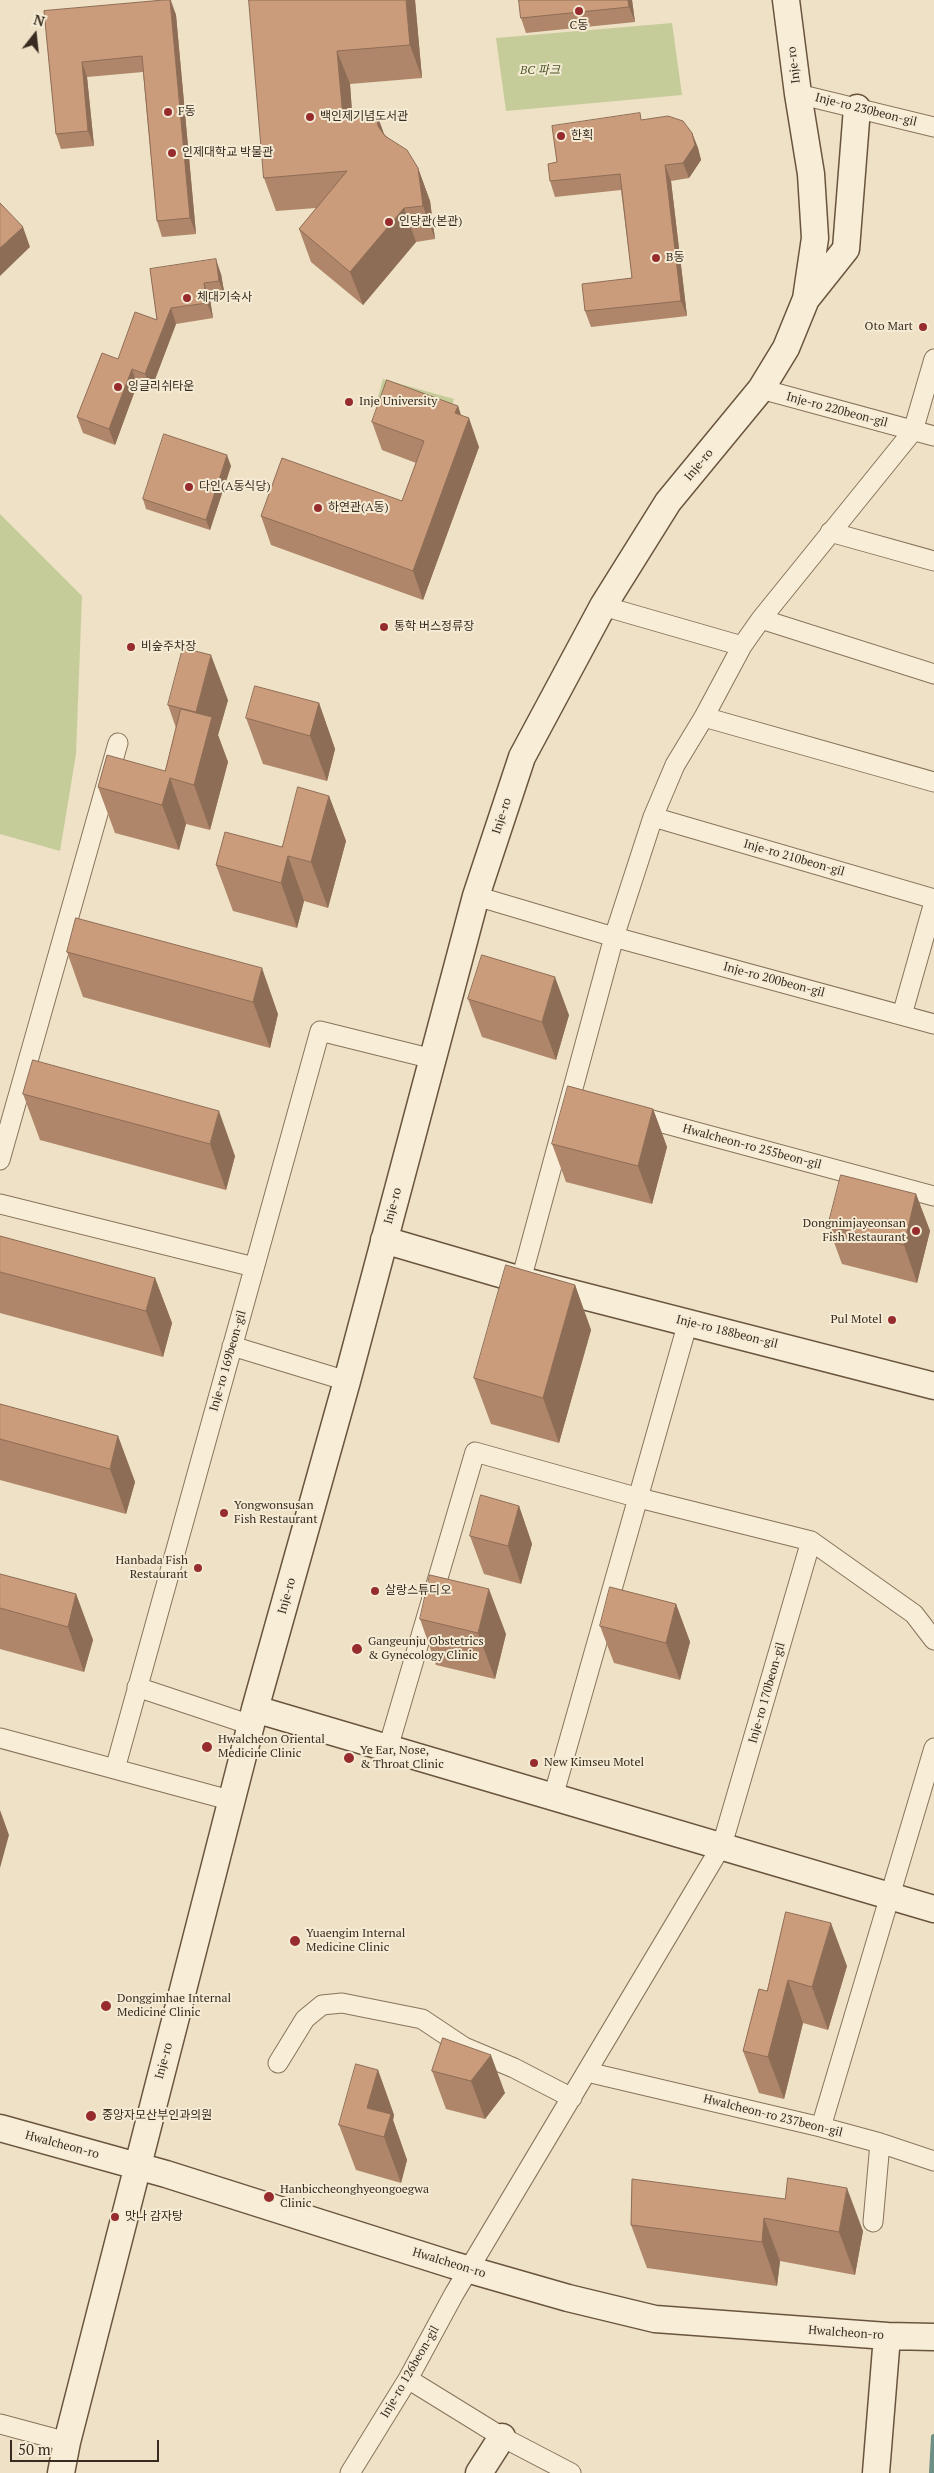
<!DOCTYPE html>
<meta charset="utf-8">
<style>
body{margin:0}
#map{position:relative;width:934px;height:2473px;overflow:hidden;background:#eee1c5;font-family:"PT Serif",serif}
canvas{display:block}
.north{position:absolute;left:10px;top:10px;width:50px;height:50px;-webkit-text-stroke:4px #f5ebd4;paint-order:stroke;rotate:16deg;font-size:14px;font-weight:700;line-height:20px;text-align:center;color:#382b1f}
.north::after{content:'';display:block;margin:auto;width:18px;height:22px;background:#382b1f;clip-path:polygon(50% 0,100% 100%,50% 72%,0 100%)}
.scale{position:absolute;left:10px;top:2440px;width:149px;height:22px;box-sizing:border-box;border:2px solid #382b1f;border-top:0;padding-left:6px;font-size:15px;line-height:18px;white-space:nowrap;color:#382b1f;-webkit-text-stroke:4px #f5ebd4;paint-order:stroke}
</style>
<div id="map">
<canvas width="934" height="2473"></canvas>
<div class="north">N</div>
<div class="scale">50 m</div>
</div>
<script>
const ctx = document.querySelector('canvas').getContext('2d');
ctx.lineJoin = 'round';
function fill(path, color) { ctx.fillStyle = color; ctx.fill(path, 'evenodd'); }
function trace(path, color, width, dash) { ctx.strokeStyle = color; ctx.lineWidth = width; ctx.lineCap = dash ? 'butt' : 'round'; ctx.setLineDash(dash || []); ctx.stroke(path); }
function write(font, color, halo, rows, align = 'center') {
  ctx.font = font + ' "PT Serif","Noto Sans KR",serif'; ctx.lineWidth = 4; ctx.setLineDash([]); ctx.textBaseline = 'middle'; ctx.strokeStyle = halo; ctx.fillStyle = color; for (const [text, x, y, turn = 0] of rows) {
    ctx.save(); ctx.translate(x, y); ctx.rotate((+turn || 0) * Math.PI / 180); ctx.textAlign = isNaN(turn) ? turn : align; if (halo) ctx.strokeText(text, 0, 0); ctx.fillText(text, 0, 0); ctx.restore();
  }
}
const green = new Path2D(`
 M672,23L682,95L506,111L496,38Z
 M383,379L454,399L449,418L378,397Z
 M0,514L82,596L76,754L60,851L0,834Z`);
const stream = new Path2D(`
 M932,2473L934,2437`);
const street = new Path2D(`
 M798,94L934,127
 M761,389L934,436
 M830,532L934,561
 M603,606L742,646
 M761,619L934,674
 M704,717L934,782
 M653,817L934,899
 M476,896L614,937L934,1024
 M902,1015L934,902
 M633,1115L934,1196
 M0,1160L118,743
 M0,1204L254,1267
 M521,1280L614,937L653,817L675,765L704,717L742,646L761,619L913,431L934,359
 M232,1346L347,1381
 M137,1687L251,1725
 M0,1738L233,1801
 M388,1748L475,1452L639,1498L811,1541L914,1614L934,1640
 M115,1769L320,1031L433,1059
 M553,1797L688,1322
 M278,2063L305,2019L322,2005L342,2003L422,2019L464,2047L514,2068L572,2098
 M587,2072L821,2127L880,2143L934,2161
 M821,2127L934,1748
 M873,2222L880,2143
 M408,2379L502,2437L571,2473
 M0,2424L67,2442
 M350,2473L408,2379L454,2294L722,1845L811,1541`);
const secondary = new Path2D(`
 M807,298L846,249L857,108
 M384,1240L521,1280L934,1386
 M255,1709L934,1909
 M0,2128L166,2174L453,2265L568,2298L655,2319L887,2336L934,2337
 M61,2473L67,2442L255,1709L347,1381L476,896L522,757L603,606L668,502L761,389L786,348L806,299L815,238L811,174L798,94L786,0
 M479,2473L502,2437
 M876,2473L887,2336`);
const wall = new Path2D(`
 M171,0L176,15L196,234L162,237L157,221L143,72L87,77L94,146L61,149L56,134L44,11Z
 M249,0H415L422,78L350,84L352,116L376,112L384,134L418,168L430,201L435,239L416,242L363,305L311,262L299,229L316,208L276,211L264,178Z
 M519,0H632L635,22L526,33L521,18Z
 M643,120L692,133L698,148L701,160L689,178L671,181L687,316L591,327L585,311L632,278L621,190L555,197L550,181L557,162Z
 M150,269L221,274L225,297L210,299L213,318L176,324L151,390L137,385L115,445L83,433L77,417L157,320Z
 M458,406L461,416L479,447L423,600L271,545L261,516L402,501L416,463L382,450L372,422Z
 M231,466L210,530L146,509L143,499Z
 M228,700L218,735L228,762L210,830L186,824L179,850L115,833L98,787L165,771L176,728L168,705Z
 M319,703L335,749L327,781L263,764L246,718Z
 M329,796L346,841L328,908L304,901L297,928L233,911L216,865L282,847Z
 M76,918L278,1014L270,1048L83,997L67,952Z
 M468,999L569,1015L556,1060L482,1037Z
 M33,1060L235,1156L226,1190L40,1140L23,1094Z
 M653,1109L667,1147L652,1204L566,1182L552,1144Z
 M916,1194L930,1231L917,1283L842,1264L828,1226Z
 M0,1236L155,1278L172,1323L163,1357L0,1313Z
 M575,1285L591,1330L559,1443L491,1424L474,1378Z
 M0,1404L118,1436L135,1482L126,1514L0,1480Z
 M519,1506L532,1544L521,1584L484,1574L470,1536Z
 M0,1574L76,1594L93,1640L84,1672L0,1649Z
 M676,1604L690,1642L680,1680L614,1663L600,1626Z
 M420,1619L506,1634L495,1679L436,1665Z
 M786,1912L847,1966L828,2030L803,2023L784,2099L759,2093L743,2051L767,1991Z
 M443,2038L505,2093L485,2119L446,2109L432,2071Z
 M378,2070L394,2115L393,2120L407,2160L401,2183L356,2170L339,2125Z
 M632,2179L863,2231L855,2275L780,2261L777,2286L647,2268L631,2225Z`);
const shadedWall = new Path2D(`
 M170,0L176,15L196,234L190,218Z
 M406,0H415L422,78L410,45Z
 M628,0H632L635,22L629,7Z
 M337,51L350,84L355,150L343,117Z
 M82,62L87,77L94,146L88,131Z
 M376,112L388,145L378,126Z
 M692,133L698,148L701,160L689,178L683,163Z
 M665,165L671,181L687,316L681,301Z
 M418,168L430,201L435,239L423,206Z
 M404,208L416,242L363,305L350,272Z
 M23,227L30,247L0,276V248Z
 M216,259L221,274L225,297L219,281Z
 M204,283L210,299L213,318L207,303Z
 M171,308L176,324L151,390L145,374Z
 M132,369L137,385L115,445L109,429Z
 M458,406L465,427L469,418L479,447L423,600L413,571L455,413Z
 M227,455L231,466L210,530L206,520Z
 M211,655L228,700L218,735L228,762L210,830L194,785L196,712Z
 M319,703L335,749L327,781L310,736Z
 M170,778L186,824L179,850L162,805Z
 M329,796L346,841L328,908L311,862Z
 M288,856L304,901L297,928L281,883Z
 M262,968L278,1014L270,1048L253,1002Z
 M555,977L569,1015L556,1060L542,1022Z
 M653,1109L667,1147L652,1204L638,1166Z
 M219,1111L235,1156L226,1190L210,1144Z
 M916,1194L930,1231L917,1283L904,1245Z
 M155,1278L172,1323L163,1357L146,1311Z
 M575,1285L591,1330L559,1443L543,1398Z
 M118,1436L135,1482L126,1514L110,1469Z
 M519,1506L532,1544L521,1584L508,1546Z
 M489,1589L506,1634L495,1679L478,1633Z
 M76,1594L93,1640L84,1672L68,1627Z
 M676,1604L690,1642L680,1680L666,1643Z
 M0,1810L9,1835L0,1868Z
 M831,1923L847,1966L828,2030L812,1987Z
 M788,1980L803,2023L784,2099L768,2057Z
 M491,2055L505,2093L485,2119L471,2081Z
 M378,2070L394,2115L393,2120L407,2160L401,2183L384,2137L367,2108Z
 M847,2188L863,2231L855,2275L839,2232Z
 M764,2218L780,2261L777,2286L762,2242Z`);
const building = new Path2D(`
 M164,0H170L190,218L157,221L142,56L82,62L88,131L56,134L44,11Z
 M249,0H406L410,45L337,51L343,117L376,112L378,126L385,136L407,150L418,168L423,206L404,208L350,272L299,229L347,171L264,178Z
 M519,0H628L629,7L521,18Z
 M640,113L641,120L668,116L683,121L692,133L695,145L683,163L665,165L681,301L585,311L582,284L632,278L620,174L550,181L548,164L557,162L552,126Z
 M0,203L23,227L0,248Z
 M216,259L219,281L204,283L207,303L171,308L145,374L132,369L109,429L77,417L102,353L118,359L135,312L157,320L150,269Z
 M387,380L458,406L455,413L469,418L413,571L261,516L282,458L402,501L424,441L372,422Z
 M164,434L227,455L206,520L143,499Z
 M183,648L211,655L196,712L168,705Z
 M255,686L319,703L310,736L246,718Z
 M181,709L212,717L194,785L170,778L162,805L98,787L107,755L165,771Z
 M298,787L329,796L311,862L288,856L281,883L216,865L225,832L282,847Z
 M76,918L262,968L253,1002L67,952Z
 M482,955L555,977L542,1022L468,999Z
 M33,1060L219,1111L210,1144L23,1094Z
 M568,1086L653,1109L638,1166L552,1144Z
 M841,1175L916,1194L904,1245L828,1226Z
 M0,1236L155,1278L146,1311L0,1272Z
 M506,1265L575,1285L543,1398L474,1378Z
 M0,1404L118,1436L110,1469L0,1439Z
 M481,1495L519,1506L508,1546L470,1536Z
 M0,1574L76,1594L68,1627L0,1608Z
 M430,1575L489,1589L478,1633L420,1619Z
 M610,1587L676,1604L666,1643L600,1626Z
 M786,1912L831,1923L812,1987L788,1980L768,2057L743,2051L759,1989L767,1991Z
 M443,2038L491,2055L471,2081L432,2071Z
 M356,2064L378,2070L367,2108L391,2114L384,2137L339,2125Z
 M788,2178L847,2188L839,2232L764,2218L762,2242L631,2225L632,2179L785,2199Z`);
const markers = [
 [579,11,5,"#962c2e"],
 [168,112,5,"#962c2e"],
 [310,117,5,"#962c2e"],
 [561,136,5,"#962c2e"],
 [172,153,5,"#962c2e"],
 [389,222,5,"#962c2e"],
 [656,258,5,"#962c2e"],
 [187,298,5,"#962c2e"],
 [923,327,5,"#962c2e"],
 [118,387,5,"#962c2e"],
 [349,402,5,"#962c2e"],
 [189,487,5,"#962c2e"],
 [318,508,5,"#962c2e"],
 [384,627,5,"#962c2e"],
 [131,647,5,"#962c2e"],
 [916,1231,5,"#962c2e"],
 [892,1320,5,"#962c2e"],
 [224,1513,5,"#962c2e"],
 [198,1568,5,"#962c2e"],
 [375,1591,5,"#962c2e"],
 [357,1649,6,"#962c2e"],
 [207,1747,6,"#962c2e"],
 [349,1758,6,"#962c2e"],
 [534,1763,5,"#962c2e"],
 [295,1941,6,"#962c2e"],
 [106,2006,6,"#962c2e"],
 [91,2116,6,"#962c2e"],
 [269,2197,6,"#962c2e"],
 [115,2217,5,"#962c2e"]
];
const poiNames = [
 ["C동",579,26,"center"],
 ["F동",178,112],
 ["백인제기념도서관",320,117],
 ["한획",571,136],
 ["인제대학교 박물관",182,153],
 ["인당관(본관)",399,222],
 ["B동",666,258],
 ["체대기숙사",197,298],
 ["Oto Mart",913,327,"right"],
 ["잉글리쉬타운",128,387],
 ["Inje University",359,402],
 ["다인(A동식당)",199,487],
 ["하연관(A동)",328,508],
 ["통학 버스정류장",394,627],
 ["비숲주차장",141,647],
 ["Dongnimjayeonsan",906,1224,"right"],
 ["Fish Restaurant",906,1238,"right"],
 ["Pul Motel",882,1320,"right"],
 ["Yongwonsusan",234,1506],
 ["Fish Restaurant",234,1520],
 ["Hanbada Fish",188,1561,"right"],
 ["Restaurant",188,1575,"right"],
 ["살랑스튜디오",385,1591],
 ["Gangeunju Obstetrics",368,1642],
 ["& Gynecology Clinic",368,1656],
 ["Hwalcheon Oriental",218,1740],
 ["Medicine Clinic",218,1754],
 ["Ye Ear, Nose,",360,1751],
 ["& Throat Clinic",360,1765],
 ["New Kimseu Motel",544,1763],
 ["Yuaengim Internal",306,1934],
 ["Medicine Clinic",306,1948],
 ["Donggimhae Internal",117,1999],
 ["Medicine Clinic",117,2013],
 ["중앙자모산부인과의원",102,2116],
 ["Hanbiccheonghyeongoegwa",280,2190],
 ["Clinic",280,2204],
 ["맛나 감자탕",125,2217]
];
const streetNames = [
 ["Inje-ro",794,65,-97],
 ["Inje-ro 230beon-gil",866,110,14],
 ["Inje-ro 220beon-gil",837,410,15],
 ["Inje-ro",699,465,-50],
 ["Inje-ro",502,816,-72],
 ["Inje-ro 210beon-gil",794,858,16],
 ["Inje-ro 200beon-gil",774,980,15],
 ["Hwalcheon-ro 255beon-gil",752,1147,15],
 ["Inje-ro",393,1206,-75],
 ["Inje-ro 188beon-gil",727,1332,14],
 ["Inje-ro 169beon-gil",228,1361,-74],
 ["Inje-ro",287,1596,-74],
 ["Inje-ro 170beon-gil",767,1693,-74],
 ["Inje-ro",164,2061,-75],
 ["Hwalcheon-ro 237beon-gil",773,2116,14],
 ["Hwalcheon-ro",62,2145,15],
 ["Hwalcheon-ro",449,2263,17],
 ["Hwalcheon-ro",846,2333,4],
 ["Inje-ro 126beon-gil",410,2372,-60]
];
const parkNames = [
 ["BC 파크",540,71]
];
fill(green, '#c6cc99');
trace(stream, '#6d8f86', 6);
trace(street, '#88735b', 21);
trace(secondary, '#6a543e', 29);
trace(street, '#f8eed8', 19);
trace(secondary, '#f8eed8', 26);
fill(wall, '#af866a');
fill(shadedWall, '#8e6d56');
fill(building, '#cb9c7b');
trace(building, '#8e6d56', 1);
for (const [x, y, r, color] of markers) { const dot = new Path2D(); dot.arc(x, y, r, 0, 2 * Math.PI); ctx.fillStyle = color; ctx.fill(dot); trace(dot, '#f5ebd4', 2); }
write('12px', '#382b1f', '#f5ebd4', poiNames, 'left');
write('12px', '#382b1f', '#f5ebd4', streetNames);
write('italic 12px', '#495526', '#f5ebd4', parkNames);
</script>
